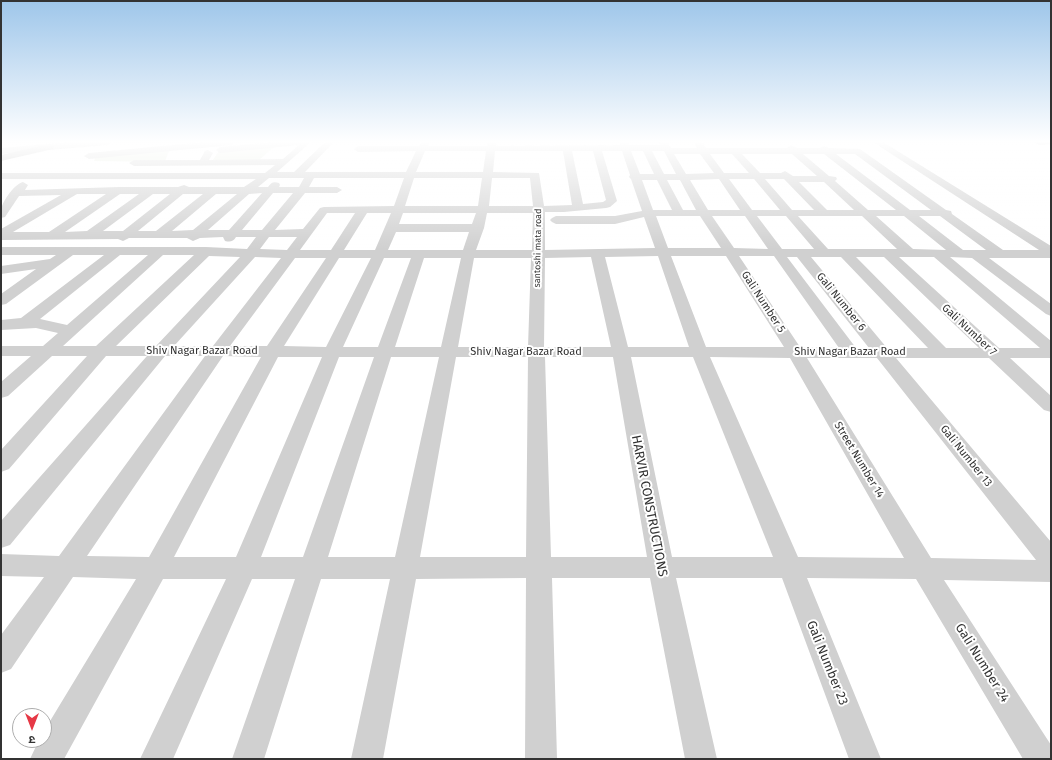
<!DOCTYPE html>
<meta charset="utf-8">
<style>
body{margin:0}
#map{position:relative;width:1052px;height:760px;overflow:hidden;background:#fff;font-family:"Fira Sans","Noto Sans Devanagari",sans-serif}
canvas{display:block}
.frame{position:absolute;inset:0;border:2px solid #333;pointer-events:none}
.north{position:absolute;left:12px;top:708px;width:40px;height:40px;box-sizing:border-box;background:#fff;border:1px solid #adadad;border-radius:50%;rotate:180deg;font-size:11px;font-weight:700;line-height:16px;text-align:center;color:#333}
.north::after{content:'';display:block;margin:auto;width:14px;height:18px;background:#e63946;clip-path:polygon(50% 0,100% 100%,50% 72%,0 100%)}
</style>
<div id="map">
<canvas width="1052" height="760"></canvas>
<div class="frame"></div>
<div class="north">उ</div>
</div>
<script>
const ctx = document.querySelector('canvas').getContext('2d');
ctx.lineJoin = 'round';
function fill(path, color) { ctx.fillStyle = color; ctx.fill(path, 'evenodd'); }
function write(font, color, halo, rows, align = 'center') {
  ctx.font = font + ' "Fira Sans",sans-serif'; ctx.lineWidth = 4; ctx.setLineDash([]); ctx.textBaseline = 'middle'; ctx.strokeStyle = halo; ctx.fillStyle = color; for (const [text, x, y, turn = 0] of rows) {
    ctx.save(); ctx.translate(x, y); ctx.rotate((+turn || 0) * Math.PI / 180); ctx.textAlign = isNaN(turn) ? turn : align; if (halo) ctx.strokeText(text, 0, 0); ctx.fillText(text, 0, 0); ctx.restore();
  }
}
const green = new Path2D(`
 M276,145L258,161H212L219,151Z
 M170,148L165,162L94,161L97,154Z`);
const minor = new Path2D(`
 M204,142H236L232,145L89,159L84,156L89,153Z
 M272,142H311L277,172H294L325,142H334L305,172H406L416,151L358,152L354,149L358,146H419L421,142H429L428,146H487L488,142H496V146L620,145L619,142H627L629,145H661L659,142H667L671,148H697L694,142H702L706,148H787L791,145L797,148H820L824,146L829,148L860,149L946,210L951,211L952,214L1003,250H1039L873,142H883L1051,246V258H989L1051,304V316L1046,314L972,258L950,257L1051,341V358H1010L1051,396V412L1044,410L989,358H896L1051,542V582L944,580L1051,745V759H1023L916,579L807,578L881,759H849L782,578H676L717,759H685L650,578H552L557,759H525L526,578L416,579L383,759H351L390,579H321L264,759H232L295,579H252L173,759H140L226,579H163L64,759H30L39,740H44V731L136,579L73,577L11,669L1,673V635L44,577L1,576V554L59,556L205,356H165L10,545L1,548V521L147,356H106L9,469L1,472V450L87,356H52L8,396L1,398V382L31,356H1V346H43L58,333L36,328L1,330V320L21,318L104,255H73L6,304L1,305V294L36,269L1,274V266L50,259L56,255H1V247H206L247,249L256,237H236C233,242 230,242 225,241L223,237L200,238L193,241L187,238H129L123,241L118,239L1,240V229L61,195L19,196L5,217L1,218C1,215 0,209 2,206C5,198 15,184 23,182L28,185L25,190L119,187H178L184,185L189,187H244L256,179H1V173H265L275,165L134,166L129,163L134,160H200L205,151L208,150L213,153L209,160L283,159L299,145L220,153L216,150L220,147ZM425,151H486L483,172H416ZM495,151H563L572,205L544,206L539,173L493,172ZM572,151H593L606,200L603,202L583,204ZM602,151H622L630,175L629,177L631,179L642,211L615,216H556L552,218L550,220L552,222L556,224H615L644,217L655,248L545,250V212H564L606,208L610,207L617,201ZM631,151H643L654,174H640ZM652,151H664L676,174H664ZM674,154H700L714,173L686,174ZM710,154H732L749,173H724ZM742,154H792L817,176H793L785,171L781,173H760ZM803,154H824L896,210H868L835,181L837,179L836,177L829,176ZM836,154H855L931,210H910ZM269,178H304L299,187H279L280,185L279,183C273,181 271,183 268,187H258ZM314,178H404L394,206L324,207L320,208L303,229L275,230L305,193H337L342,190L337,187H309ZM414,178H482L478,206H405ZM492,178H530L533,206H489ZM719,179L740,210H708L690,180ZM729,179H754L780,210H752ZM765,179H784L814,210H792ZM642,180H657L672,210H653ZM667,180H680L696,210H683ZM799,182H824L854,210H827ZM262,193L229,230H208L249,194ZM273,193H293L262,230H242ZM77,194H106L49,232H13ZM120,194H139L87,231L65,232ZM153,194H170L123,231H103ZM183,194H203L156,231H138ZM216,194H237L193,230L172,231ZM327,213H355L331,250H300ZM367,213H391L375,250H344ZM403,213H476L472,224H399ZM487,213H533L532,250H476L484,228ZM656,216H700L721,248H668ZM712,216H745L768,249L734,248ZM757,216H786L814,249H782ZM798,216H862L897,249H828ZM876,216H904L946,250L913,249ZM919,216H940L986,250H963ZM396,232H469L463,250H388ZM269,237H297L287,250L260,249ZM120,255H148L67,325L40,319ZM163,255H194L96,346H63ZM209,256L240,257L156,346H116ZM658,256L689,347H628L605,257ZM671,256H726L784,347H706ZM739,256H774L839,348L800,347ZM255,257L281,258L213,346H174ZM591,257L611,347H544L545,258ZM787,257H797L869,348H856ZM811,257H841L928,348H887ZM856,257H884L979,348H946ZM899,257H934L1040,348H999ZM295,258H326L267,346H230ZM339,258H371L326,347L284,346ZM384,258H411L378,347H343ZM424,258H461L441,347H395ZM474,258H531L528,347H458ZM223,356L261,357L149,557L87,556ZM278,357H322L236,557H174ZM339,357H374L303,557H261ZM391,357H439L395,557H328ZM456,357H528L526,557H420ZM545,357H613L647,557H551ZM631,357H693L773,557H672ZM710,357L790,358L904,558L798,557ZM807,358H877L1036,560L931,558Z`);
const tertiary = new Path2D(`
 M68,142H113L108,145L1,154V148Z`);
const secondary = new Path2D(`
 M49,144L53,145L54,147L53,149L1,161V155Z`);
const wall = new Path2D(`
 M1032,142H1051V144L1040,145Z`);
const farStreetnames = [
 ["santoshi mata road",538,248,-89]
];
const streetNames = [
 ["Gali Number 5",763,302,57],
 ["Gali Number 6",841,302,51],
 ["Gali Number 7",969,330,43],
 ["Shiv Nagar Bazar Road",202,351],
 ["Shiv Nagar Bazar Road",526,352],
 ["Shiv Nagar Bazar Road",850,352],
 ["Gali Number 13",966,456,51],
 ["Street Number 14",859,460,59]
];
const nearStreetnames = [
 ["HARVIR CONSTRUCTIONS",649,506,79],
 ["Gali Number 23",827,663,68],
 ["Gali Number 24",982,663,58]
];
fill(green, '#e6ecdf');
fill(minor, '#d0d0d0');
fill(tertiary, '#d0d0d0');
fill(secondary, '#bdbdbd');
fill(wall, '#8c8c8c');
const sky = ctx.createLinearGradient(0, 0, 0, 249);
sky.addColorStop(0, '#9ec6ea');
sky.addColorStop(0.57, '#fff');
sky.addColorStop(1, '#ffffff00');
ctx.fillStyle = sky;
ctx.fillRect(0, 0, 1052, 249);
write('9px', '#333', '#fff', farStreetnames);
write('11px', '#333', '#fff', streetNames);
write('13px', '#333', '#fff', nearStreetnames);
</script>
